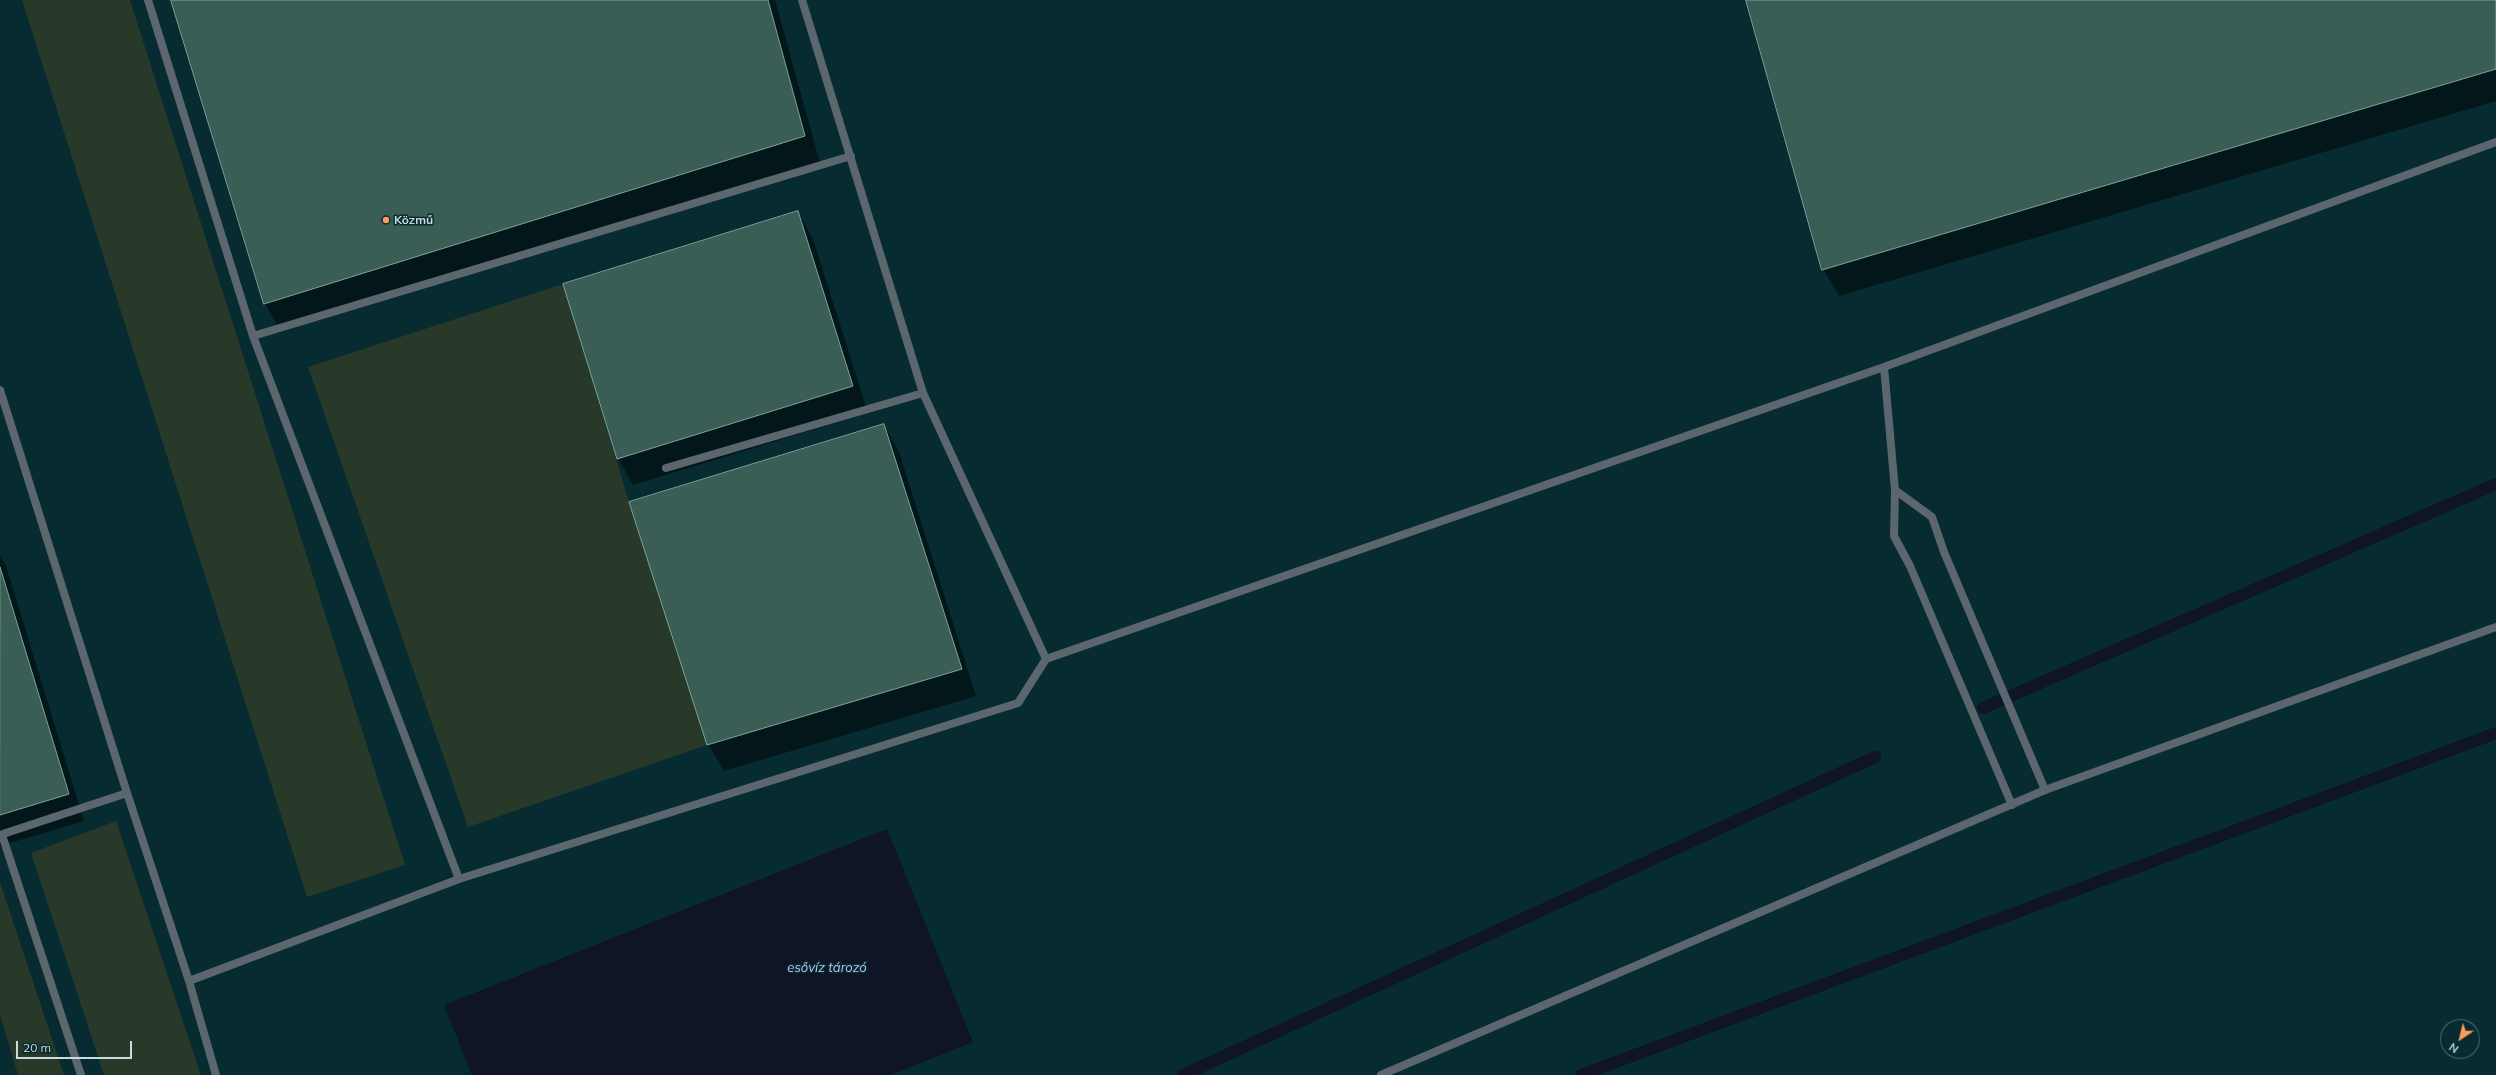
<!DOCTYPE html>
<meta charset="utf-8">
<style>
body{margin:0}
#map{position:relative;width:2496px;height:1075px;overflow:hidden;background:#062b31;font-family:Mulish,sans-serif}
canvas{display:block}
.north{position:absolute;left:2440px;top:1019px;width:40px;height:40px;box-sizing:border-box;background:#062b31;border:1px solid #547176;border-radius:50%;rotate:215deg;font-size:11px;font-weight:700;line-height:16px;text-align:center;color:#c8dbde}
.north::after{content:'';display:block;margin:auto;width:14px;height:18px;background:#fd9c56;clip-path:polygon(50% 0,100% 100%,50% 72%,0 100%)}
.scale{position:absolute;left:16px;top:1041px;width:116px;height:18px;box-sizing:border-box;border:2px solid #c8dbde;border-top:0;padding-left:5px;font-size:12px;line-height:14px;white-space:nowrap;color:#c8dbde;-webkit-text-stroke:3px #062b31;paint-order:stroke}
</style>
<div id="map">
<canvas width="2496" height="1075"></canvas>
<div class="north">N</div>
<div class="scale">20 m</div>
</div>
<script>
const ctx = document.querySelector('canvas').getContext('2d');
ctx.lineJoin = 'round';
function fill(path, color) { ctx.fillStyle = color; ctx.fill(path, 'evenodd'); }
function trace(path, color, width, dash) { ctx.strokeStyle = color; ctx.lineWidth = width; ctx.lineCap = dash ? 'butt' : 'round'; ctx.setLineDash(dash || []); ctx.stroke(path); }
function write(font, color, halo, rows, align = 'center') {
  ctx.font = font + ' Mulish,sans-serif'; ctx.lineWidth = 3; ctx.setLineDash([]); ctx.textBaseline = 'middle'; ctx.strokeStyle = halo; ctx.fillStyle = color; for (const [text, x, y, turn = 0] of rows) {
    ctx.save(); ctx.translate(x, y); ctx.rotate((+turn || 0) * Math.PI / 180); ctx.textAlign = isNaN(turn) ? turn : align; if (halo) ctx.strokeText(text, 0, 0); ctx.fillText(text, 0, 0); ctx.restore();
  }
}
const green = new Path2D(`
 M22,0H130L405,865L307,897Z
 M563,284L629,502L707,745L468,827L308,367Z
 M116,821L201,1075H104L31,853Z
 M0,882L64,1075H18L0,1015Z`);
const water = new Path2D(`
 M887,829L973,1042L890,1075H472L444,1005Z`);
const shadow = new Path2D(`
 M172,0H775L820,163L280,331L265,304Z
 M1747,0H2496V101L1839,296L1823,269Z
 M798,212L813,239L868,413L633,485L618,458Z
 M884,425L899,452L976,696L724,771L708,744Z
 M0,555L6,566L84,821L0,846Z`);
const stream = new Path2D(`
 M1983,708L2496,484
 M1183,1075L1875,757
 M1581,1075L2496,733`);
const building = new Path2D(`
 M171,0H768L805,136L264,304Z
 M1746,0H2496V69L1822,270Z
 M798,211L853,386L617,459L563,284Z
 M884,424L962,669L707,745L629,502Z
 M0,567L69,794L0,815Z`);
const service = new Path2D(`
 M148,0L253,336L459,879L189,981L216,1075
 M802,0L923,393L1046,659
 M253,336L851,156
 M1884,367L1895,490L1894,536L1910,566L2012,805
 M0,390L127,793L189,981
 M666,468L923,393
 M1895,490L1932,517L1944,552L2045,790
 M0,835L127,793
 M2,835L81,1075
 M459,879L1018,703L1046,659L1884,367L2496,142`);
const minor = new Path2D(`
 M1381,1075L2045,790L2496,627`);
const markers = [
 [386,220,4,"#fd9c56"]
];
const poiNames = [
 ["Közmű",394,220]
];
const waterNames = [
 ["esővíz tározó",827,968]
];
fill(green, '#28392a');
fill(water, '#0f1427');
fill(shadow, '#0007');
trace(stream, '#0f1427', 12);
fill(building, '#3a5d55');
trace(building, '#7ea39a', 1);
trace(service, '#5c666f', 8);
trace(minor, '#5c666f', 8);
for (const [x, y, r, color] of markers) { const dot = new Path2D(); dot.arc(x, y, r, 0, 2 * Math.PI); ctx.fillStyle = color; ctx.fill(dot); trace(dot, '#062b31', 1.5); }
write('bold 12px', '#c8dbde', '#062b31', poiNames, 'left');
write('italic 13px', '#b5c3f3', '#062b31', waterNames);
</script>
